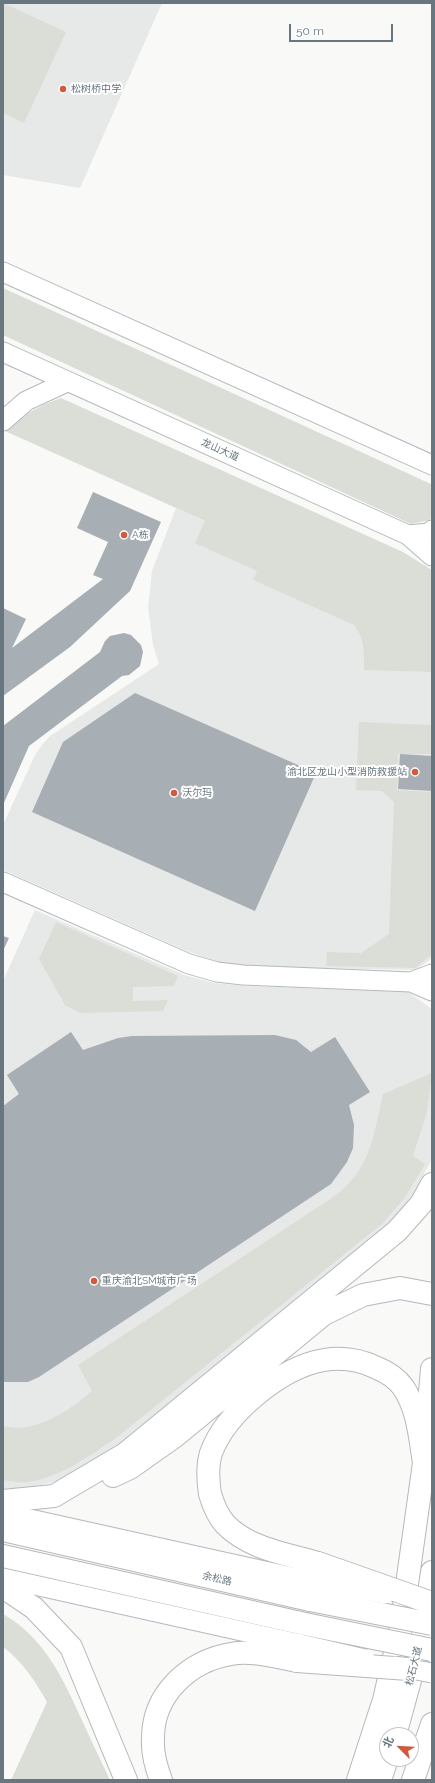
<!DOCTYPE html>
<meta charset="utf-8">
<style>
body{margin:0}
#map{position:relative;width:435px;height:1783px;overflow:hidden;background:#f9f9f8;font-family:Raleway,"Noto Sans SC",sans-serif}
canvas{display:block}
.frame{position:absolute;inset:0;border:4px solid #67767f;pointer-events:none}
.north{position:absolute;left:379px;top:1727px;width:40px;height:40px;box-sizing:border-box;background:#fff;border:1px solid #c2c8cc;border-radius:50%;rotate:294deg;font-size:11px;font-weight:700;line-height:16px;text-align:center;color:#67767f}
.north::after{content:'';display:block;margin:auto;width:14px;height:18px;background:#d3593e;clip-path:polygon(50% 0,100% 100%,50% 72%,0 100%)}
.scale{position:absolute;left:289px;top:24px;width:104px;height:18px;box-sizing:border-box;border:2px solid #67767f;border-top:0;padding-left:5px;font-size:12px;line-height:14px;white-space:nowrap;color:#67767f;-webkit-text-stroke:3px #fff;paint-order:stroke}
</style>
<div id="map">
<canvas width="435" height="1783"></canvas>
<div class="frame"></div>
<div class="north">北</div>
<div class="scale">50 m</div>
</div>
<script>
const ctx = document.querySelector('canvas').getContext('2d');
ctx.lineJoin = 'round';
function fill(path, color) { ctx.fillStyle = color; ctx.fill(path, 'evenodd'); }
function trace(path, color, width, dash) { ctx.strokeStyle = color; ctx.lineWidth = width; ctx.lineCap = dash ? 'butt' : 'round'; ctx.setLineDash(dash || []); ctx.stroke(path); }
function write(font, color, halo, rows, align = 'center') {
  ctx.font = font + ' Raleway,"Noto Sans SC",sans-serif'; ctx.lineWidth = 4; ctx.setLineDash([]); ctx.textBaseline = 'middle'; ctx.strokeStyle = halo; ctx.fillStyle = color; for (const [text, x, y, turn = 0] of rows) {
    ctx.save(); ctx.translate(x, y); ctx.rotate((+turn || 0) * Math.PI / 180); ctx.textAlign = isNaN(turn) ? turn : align; if (halo) ctx.strokeText(text, 0, 0); ctx.fillText(text, 0, 0); ctx.restore();
  }
}
const built = new Path2D(`
 M3,3H162L80,188L3,175Z
 M176,508L432,626V958L416,970L250,967L217,962L187,951L3,870V825L35,755L42,745L50,736L159,664L153,645L148,607L152,571Z
 M35,910L184,975L214,983L246,986L408,992L432,1009V1159L413,1195L388,1226L122,1444L91,1465L58,1481L28,1488L3,1490V981Z`);
const green = new Path2D(`
 M3,3L66,32L24,123L3,113Z
 M3,288L431,484L432,487V515L430,520L411,524L3,335Z
 M61,398L403,552L432,570V672L364,670C364,653 365,638 354,625L253,580L257,571L195,543L205,521L5,431C23,415 38,406 61,398Z
 M359,722L432,725V754H398L397,790L432,792V954L415,968L326,966L327,952L361,953L389,934L394,802L382,791L356,790Z
 M56,922L178,976L174,986L133,987V1001L168,1000L163,1011L80,1013L65,1005L39,959Z
 M432,1073L427,1112L413,1156L425,1164L406,1196L383,1223L116,1438C89,1456 61,1477 28,1482C20,1483 11,1481 3,1480V1426C36,1434 69,1411 92,1391L78,1365L332,1198C338,1193 344,1189 349,1183C372,1160 376,1124 383,1094Z
 M3,1614C43,1637 62,1676 80,1716C90,1738 100,1759 110,1780H11L47,1702C36,1682 22,1661 3,1647Z`);
const building = new Path2D(`
 M93,492L161,522L130,591L70,647L3,696V608L26,619L12,648L103,579L93,575L108,542L77,528Z
 M124,633L131,635L141,645L143,652L140,666L129,675L122,676L29,746L3,805V726L100,652L105,641L110,636Z
 M135,693L316,773L255,911L32,812L63,742Z
 M400,754L432,756V791L398,789Z
 M3,936L9,938L3,951Z
 M71,1032L83,1050L118,1038L132,1036L275,1035L296,1040L311,1052L335,1037L370,1092L349,1105L354,1125L353,1148L347,1162L331,1184L39,1377L28,1382H3V1106L19,1094L7,1075Z`);
const secondary = new Path2D(`
 M3,272L432,465
 M3,352L408,535L432,556
 M3,421L26,401L67,382
 M408,535L429,533L432,530
 M3,882L189,964L217,972L243,975L411,982L432,991
 M411,982L432,974
 M3,1513L314,1582
 M3,1578L300,1644`);
const highway = new Path2D(`
 M113,1476L130,1468L174,1437L324,1314L363,1295L400,1288L432,1294
 M3,1501L54,1496L125,1454L397,1231L421,1204L432,1184
 M3,1530L310,1600
 M3,1556L305,1624
 M318,1563C287,1554 249,1549 225,1524C218,1516 213,1504 210,1494C208,1481 207,1466 211,1453C226,1412 282,1367 324,1360C342,1357 361,1360 377,1368C387,1372 397,1379 403,1387C418,1409 420,1438 424,1463
 M3,1587L34,1608L71,1647L126,1780
 M395,1735L423,1633L432,1572
 M161,1780C156,1767 152,1753 153,1738C153,1694 189,1661 231,1654C252,1650 276,1657 297,1661
 M358,1780L384,1700L401,1627L424,1463L432,1369
 M380,1780L387,1759
 M413,1780L432,1724`);
const secondaryBridge = new Path2D(`
 M314,1582L385,1594
 M300,1644L365,1659
 M395,1666L432,1673`);
const highwayBridge = new Path2D(`
 M318,1563L429,1602
 M310,1600L432,1624
 M305,1624L432,1650
 M297,1661L408,1669`);
const markers = [
 [63,89,4,"#d3593e"],
 [124,535,4,"#d3593e"],
 [415,772,4,"#d3593e"],
 [174,793,4,"#d3593e"],
 [94,1281,4,"#d3593e"]
];
const poiNames = [
 ["松树桥中学",71,89],
 ["A栋",132,535],
 ["渝北区龙山小型消防救援站",407,772,"right"],
 ["沃尔玛",182,793],
 ["重庆渝北SM城市广场",102,1281]
];
const streetNames = [
 ["龙山大道",220,450,24],
 ["余松路",217,1579,13],
 ["松石大道",414,1666,-76]
];
fill(built, '#e7e8e8');
fill(green, '#daded7');
fill(building, '#a7aeb4');
trace(secondary, '#b4b9bd', 21);
trace(highway, '#b5b8bb', 24);
trace(secondary, '#fff', 19);
trace(highway, '#fff', 22);
trace(secondaryBridge, '#b4b9bd', 21, []);
trace(highwayBridge, '#b5b8bb', 24, []);
trace(secondaryBridge, '#fff', 19);
trace(highwayBridge, '#fff', 22);
for (const [x, y, r, color] of markers) { const dot = new Path2D(); dot.arc(x, y, r, 0, 2 * Math.PI); ctx.fillStyle = color; ctx.fill(dot); trace(dot, '#fff', 1.5); }
write('10px', '#67767f', '#fff', poiNames, 'left');
write('10px', '#67767f', '#fff', streetNames);
</script>
